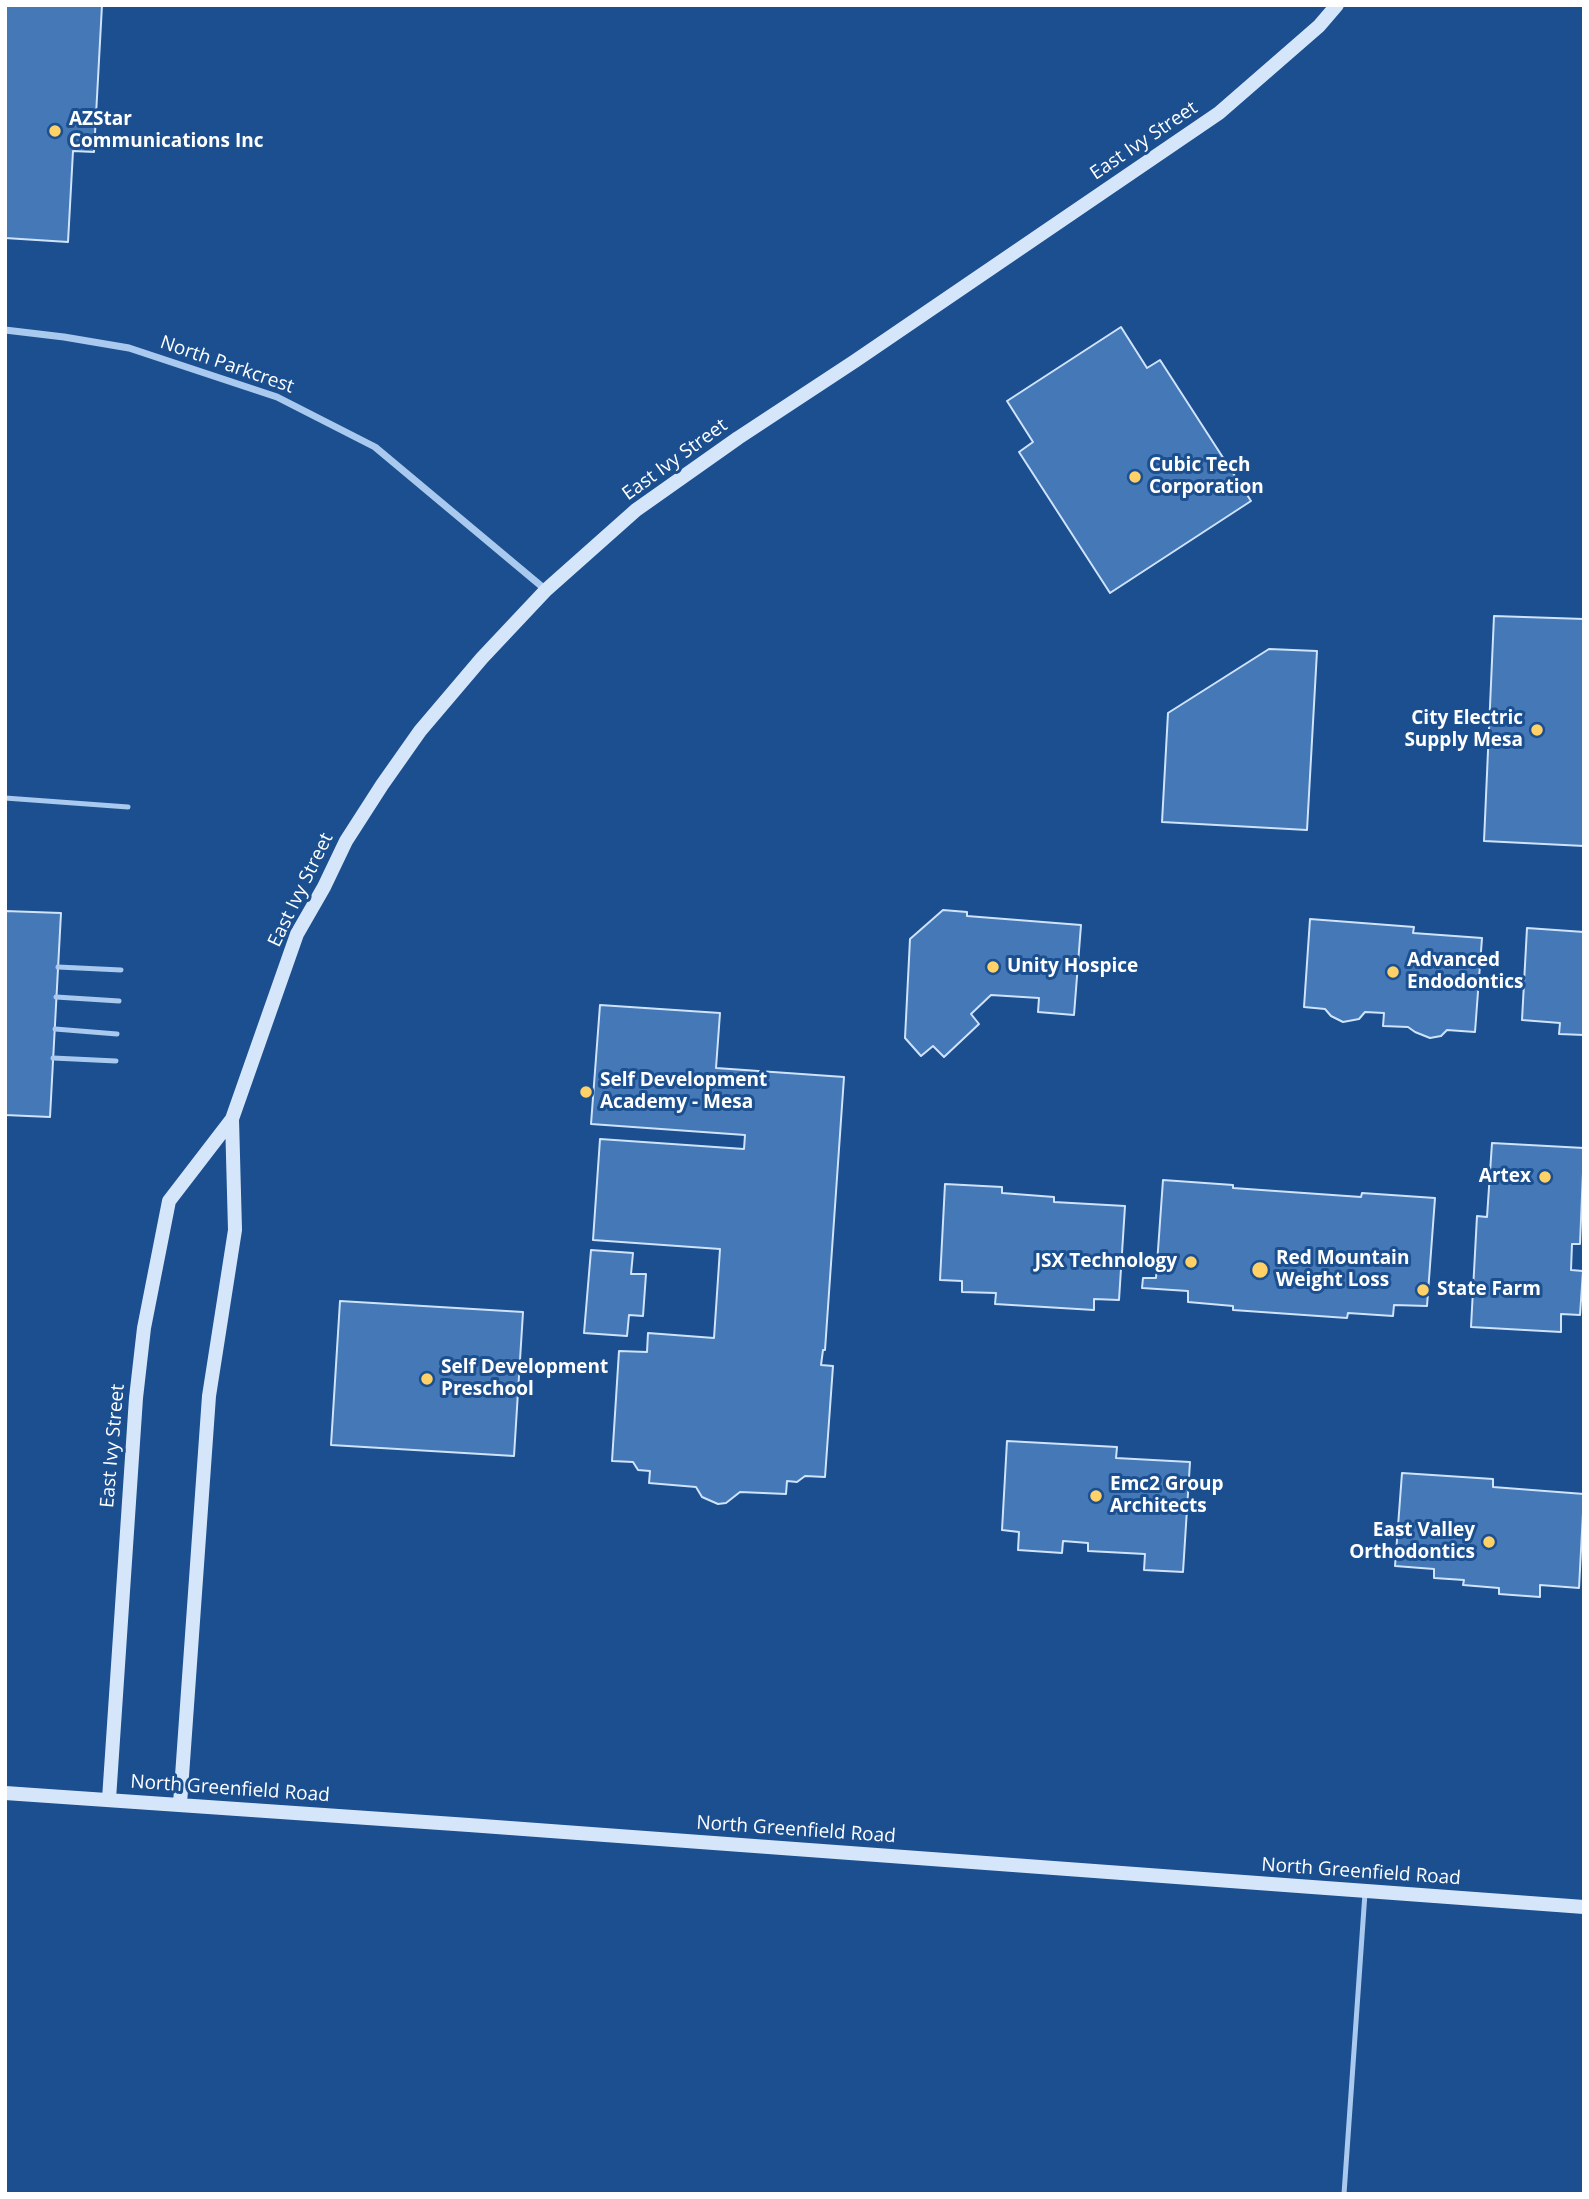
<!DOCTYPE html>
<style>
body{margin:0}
#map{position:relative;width:1589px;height:2199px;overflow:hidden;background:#1b4f8f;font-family:"Open Sans",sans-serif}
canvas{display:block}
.frame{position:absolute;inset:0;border:7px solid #fff;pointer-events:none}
</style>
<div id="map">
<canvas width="1589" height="2199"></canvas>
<div class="frame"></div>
</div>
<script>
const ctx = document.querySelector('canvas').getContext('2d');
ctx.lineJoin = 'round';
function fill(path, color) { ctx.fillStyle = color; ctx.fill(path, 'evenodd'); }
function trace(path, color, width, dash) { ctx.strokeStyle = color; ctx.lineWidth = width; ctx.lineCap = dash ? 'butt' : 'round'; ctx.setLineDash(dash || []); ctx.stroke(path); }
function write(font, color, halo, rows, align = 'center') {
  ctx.font = font + ' "Open Sans",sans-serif'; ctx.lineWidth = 6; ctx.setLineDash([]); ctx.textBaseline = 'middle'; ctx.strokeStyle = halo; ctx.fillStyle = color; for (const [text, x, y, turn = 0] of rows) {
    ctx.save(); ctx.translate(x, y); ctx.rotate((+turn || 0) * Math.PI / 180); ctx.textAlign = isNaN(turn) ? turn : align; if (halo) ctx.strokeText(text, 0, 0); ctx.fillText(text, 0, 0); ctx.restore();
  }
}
const building = new Path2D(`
 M5,5H102L94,152L73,151L68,242L5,238Z
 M1121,327L1147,368L1160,360L1251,501L1110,593L1019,452L1033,442L1007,401Z
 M1494,616L1584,619V846L1484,841Z
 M1269,649L1317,651L1307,830L1162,822L1168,713Z
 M943,910L967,912V916L1081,925L1074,1015L1038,1012L1039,998L991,995L971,1014L979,1024L944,1057L933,1046L921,1056L905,1038L910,939Z
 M5,911L61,913L50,1117L5,1115Z
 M1310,919L1414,927L1413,933L1482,938L1475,1032L1447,1030L1441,1036L1430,1038L1415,1032L1408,1027L1383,1026L1384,1013L1365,1012L1359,1019L1343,1022L1331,1016L1325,1009L1304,1007Z
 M1527,928L1584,932V1035L1559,1034L1560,1023L1522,1020Z
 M600,1005L720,1013L716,1068L844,1077L825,1350H823L821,1365L833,1366L825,1477L805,1476L797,1482L787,1481L786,1494L740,1492L726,1503L718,1504L702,1497L696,1487L649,1483L650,1471L638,1470L633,1462L612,1461L619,1351L647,1352L648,1333L714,1338L720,1249L593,1240L600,1139L744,1149L745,1135L591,1124Z
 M1492,1143L1584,1148L1580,1244H1572L1571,1270L1583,1271L1580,1315L1561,1314V1332L1471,1327L1477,1216L1487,1217Z
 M1163,1180L1233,1185V1188L1361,1197L1362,1193L1435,1198L1427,1306L1394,1305L1393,1316L1348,1313L1347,1318L1233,1310V1306L1188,1302V1291L1142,1288L1143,1278H1156Z
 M945,1184L1002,1187V1193L1054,1197V1202L1125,1206L1119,1300L1094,1299V1310L995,1304L996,1293L962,1292V1281L940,1280Z
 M591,1250L633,1253L631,1274H646L643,1316L629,1315L627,1336L584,1333Z
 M340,1301L523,1312L514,1456L331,1445Z
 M1007,1441L1117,1447L1116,1458L1190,1462L1183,1572L1144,1570L1145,1554L1088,1551V1543L1063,1541L1062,1553L1018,1550L1019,1532L1002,1530Z
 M1402,1473L1493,1479V1487L1584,1494L1579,1588L1540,1585V1597L1499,1594V1588L1463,1585L1464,1580L1434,1578V1569L1395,1566Z`);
const lane = new Path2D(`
 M5,798L128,807
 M58,967L121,970
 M56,997L119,1001
 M55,1029L117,1034
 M53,1058L116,1061
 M1344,2194L1365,1893`);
const street = new Path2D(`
 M5,330L64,337L129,348L277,397L375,447L546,590`);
const secondary = new Path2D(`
 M5,1793L469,1825L1584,1907
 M109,1799L136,1398L144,1328L169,1201L232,1119L297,934L324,887L346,841L382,785L420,731L482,658L546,590L636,510L738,438L855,361L1219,113L1319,26L1337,5
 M180,1804L209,1396L235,1230L232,1119`);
const markers = [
 [55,131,7,"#ffd166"],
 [1135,477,7,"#ffd166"],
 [1537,730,7,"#ffd166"],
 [993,967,7,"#ffd166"],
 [1393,972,7,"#ffd166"],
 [586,1092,7,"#ffd166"],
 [1545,1177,7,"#ffd166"],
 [1191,1262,7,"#ffd166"],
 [1260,1270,9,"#ffd166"],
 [1423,1290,7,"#ffd166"],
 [427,1379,7,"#ffd166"],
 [1096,1496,7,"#ffd166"],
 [1489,1542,7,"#ffd166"]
];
const poiNames = [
 ["AZStar",69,120],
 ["Communications Inc",69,142],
 ["Cubic Tech",1149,466],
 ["Corporation",1149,488],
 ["City Electric",1523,719,"right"],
 ["Supply Mesa",1523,741,"right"],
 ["Advanced",1407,961],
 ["Endodontics",1407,983],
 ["Unity Hospice",1007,967],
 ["Self Development",600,1081],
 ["Academy - Mesa",600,1103],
 ["Artex",1531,1177,"right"],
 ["Red Mountain",1276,1259],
 ["Weight Loss",1276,1281],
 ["JSX Technology",1177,1262,"right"],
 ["State Farm",1437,1290],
 ["Self Development",441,1368],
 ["Preschool",441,1390],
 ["Emc2 Group",1110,1485],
 ["Architects",1110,1507],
 ["East Valley",1475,1531,"right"],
 ["Orthodontics",1475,1553,"right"]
];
const streetNames = [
 ["East Ivy Street",1144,141,-34],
 ["North Parkcrest",227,365,19],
 ["East Ivy Street",675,460,-36],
 ["East Ivy Street",301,890,-64],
 ["East Ivy Street",113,1446,-85],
 ["North Greenfield Road",230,1789,4],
 ["North Greenfield Road",796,1830,4],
 ["North Greenfield Road",1361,1872,4]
];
fill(building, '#4478b7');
trace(building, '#cfe3fa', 2);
trace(lane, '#a9c9ee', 5);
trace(street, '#a9c9ee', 7);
trace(secondary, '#d6e6fa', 14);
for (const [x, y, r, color] of markers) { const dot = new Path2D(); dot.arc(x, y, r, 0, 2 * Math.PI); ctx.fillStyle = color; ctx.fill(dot); trace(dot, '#1b4f8f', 2.5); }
write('bold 19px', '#fff', '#1b4f8f', poiNames, 'left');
write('19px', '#fff', '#1b4f8f', streetNames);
</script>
